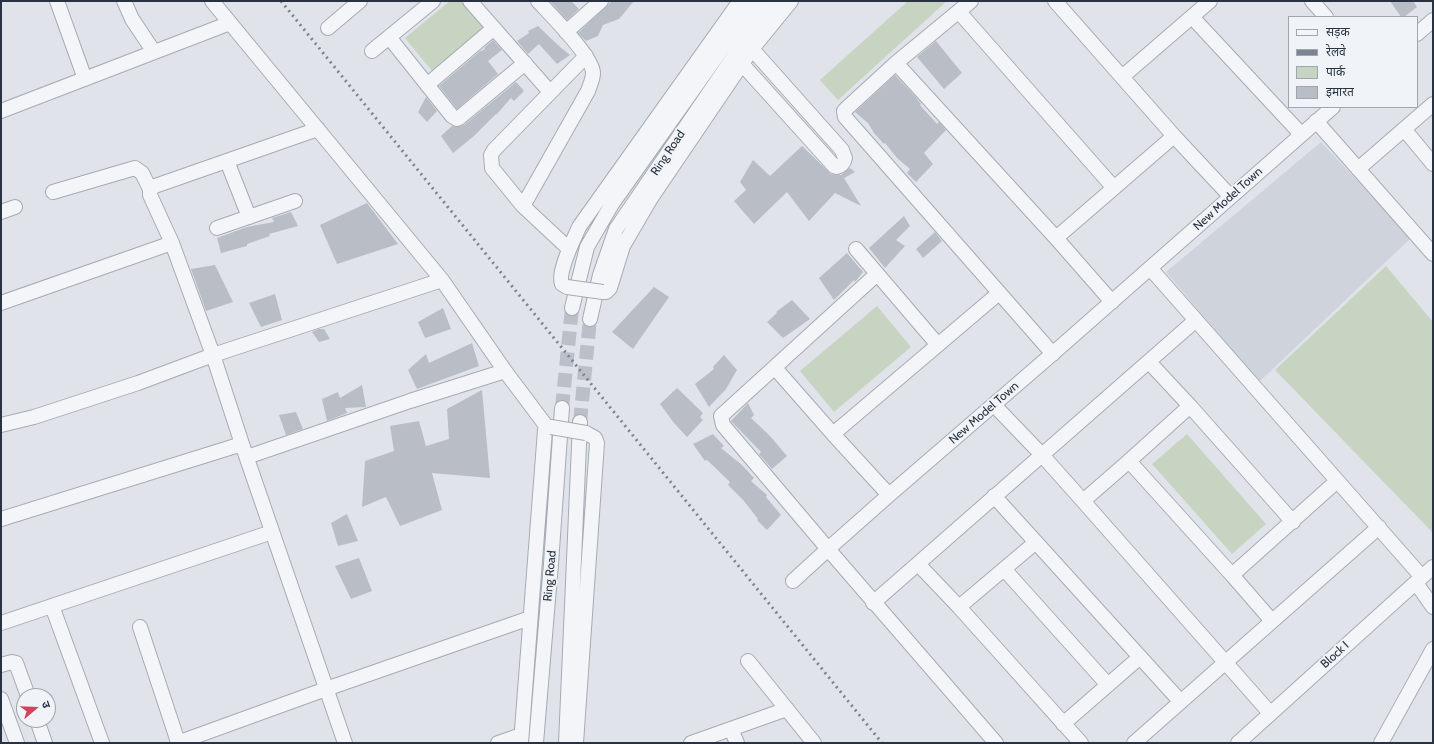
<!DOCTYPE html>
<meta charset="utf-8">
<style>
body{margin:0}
#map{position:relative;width:1434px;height:744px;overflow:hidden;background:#e0e4ea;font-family:Cabin,"Noto Sans Devanagari",sans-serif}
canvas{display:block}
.frame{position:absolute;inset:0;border:2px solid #293241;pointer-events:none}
.legend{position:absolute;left:1288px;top:16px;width:130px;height:92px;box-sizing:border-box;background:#f0f3f7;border:1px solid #a0a6ae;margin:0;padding:5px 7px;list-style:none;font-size:12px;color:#293241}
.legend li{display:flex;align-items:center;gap:8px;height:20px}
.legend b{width:20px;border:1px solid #a0a6ae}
.north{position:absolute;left:16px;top:688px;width:40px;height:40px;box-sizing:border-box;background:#f0f3f7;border:1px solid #a0a6ae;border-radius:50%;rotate:71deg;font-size:11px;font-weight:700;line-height:16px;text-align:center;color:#293241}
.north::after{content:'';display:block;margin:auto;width:14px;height:18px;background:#d0445c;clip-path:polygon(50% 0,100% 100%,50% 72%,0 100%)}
</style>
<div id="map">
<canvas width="1434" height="744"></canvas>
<div class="frame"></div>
<ul class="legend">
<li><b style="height:5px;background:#f3f5f8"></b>सड़क</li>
<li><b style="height:5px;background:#7a8493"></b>रेलवे</li>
<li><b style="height:11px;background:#c6d4c1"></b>पार्क</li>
<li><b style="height:11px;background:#b8bdc6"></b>इमारत</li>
</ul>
<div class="north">उ</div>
</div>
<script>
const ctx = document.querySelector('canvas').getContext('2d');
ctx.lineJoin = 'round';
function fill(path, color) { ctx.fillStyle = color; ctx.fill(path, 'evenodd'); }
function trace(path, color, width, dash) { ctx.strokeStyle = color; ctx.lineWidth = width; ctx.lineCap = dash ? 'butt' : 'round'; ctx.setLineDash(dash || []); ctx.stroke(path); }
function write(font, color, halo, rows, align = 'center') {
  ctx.font = font + ' Cabin,sans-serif'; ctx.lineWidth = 4; ctx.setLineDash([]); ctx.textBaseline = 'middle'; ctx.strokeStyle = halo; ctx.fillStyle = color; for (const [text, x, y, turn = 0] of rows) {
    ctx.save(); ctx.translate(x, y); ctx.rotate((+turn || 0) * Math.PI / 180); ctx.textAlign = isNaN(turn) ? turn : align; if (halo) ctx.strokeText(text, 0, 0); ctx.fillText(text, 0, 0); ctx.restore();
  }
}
const built = new Path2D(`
 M1321,142L1411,238L1259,382L1166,272Z`);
const green = new Path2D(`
 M450,1H465L486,27L432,71L405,38Z
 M908,1H947L838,100L820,80Z
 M1386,266L1433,322V533L1275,370Z
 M877,306L911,347L834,412L800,371Z
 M1187,434L1266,524L1232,554L1152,464Z`);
const building = new Path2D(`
 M550,1H571L579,9L567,20Z
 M612,1H634L619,19L603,25L598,36L586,41L578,33Z
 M1390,1H1413L1417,7L1404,17H1401Z
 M538,26L559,46L570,55L557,64L539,44L528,54L517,41L529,33L528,31Z
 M493,40L502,50L488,61L498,74L457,109L439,86L479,52L485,49L484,48Z
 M936,41L962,73L944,89L917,57Z
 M895,75L914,95L921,104L920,105L937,124L939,122L946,130L924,153L933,164L916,182L907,173L910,169L897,158L885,143L884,144L874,133L868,123L855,112Z
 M516,82L524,91L514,101L511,98L496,115V114L474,136L453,153L441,136L452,126L457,127L464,125Z
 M426,97L437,111L427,122L418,112Z
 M802,146L831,174L841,175L850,168L855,172L844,178L861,206L835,193L809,221L787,192L754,224L734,201L746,190L740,182L753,160L770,176Z
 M367,203L398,244L337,264L320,225Z
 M291,212L298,226L269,234L270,236L247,244V246L221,253L217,238L247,227L274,222L272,218Z
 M904,216L910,226L896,240L905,246L885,268L869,248Z
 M935,232L942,241L923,258L916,249Z
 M847,253L863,272L855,282L854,280L834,300L819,278Z
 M215,265L233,302L206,311L191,269Z
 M654,287L669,297L633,349L612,332Z
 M275,294L282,320L261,327L249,303Z
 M792,300L810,319L783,338L767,322L777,313L776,312Z
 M443,308L451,329L425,338L418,322Z
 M318,329H324L330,339L319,342L312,332Z
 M472,343L479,366L417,389L408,370L426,354L429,363Z
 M724,355L737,370L726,389L709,407L695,384L714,369L713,367Z
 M362,385L366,407L345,408L347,413L327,421L322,399L338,392L340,398Z
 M677,388L703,413L700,417L703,420L687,437L674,423L660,404Z
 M482,390L490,478L432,473L442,510L400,526L386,497L362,507L365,461L394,451L390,426L419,421L426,446L449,439L447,409Z
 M748,403L754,415L751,418L770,436L787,456L772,469L759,454L761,452L731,421Z
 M296,412L303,429L286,435L279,415Z
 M713,434L724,446L721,448L742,465L754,478L751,481L767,495L766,497L781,515L767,530L757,520L758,519L744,501L728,485L730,482L707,460L705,461L693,444Z
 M347,514L358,541L338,546L331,523Z
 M359,558L372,591L351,599L335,566Z`);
const minorTunnel = new Path2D(`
 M562,408L572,308
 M580,422L590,319`);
const minor = new Path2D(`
 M57,1L85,79
 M124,1L132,19L154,52
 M212,1L442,280L505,371L547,427
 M470,1L550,92
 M971,1L896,63L1056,238
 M1055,1L1174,136L1231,197
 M1312,1L1326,17
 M959,12L1114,188
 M1192,17L1301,134
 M328,28L360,1
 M566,32L601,1
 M1417,34L1433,20
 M389,37L452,116L457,119L459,118L525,63
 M372,51L433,1
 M896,63L847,108L844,111L845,117L1053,354
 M742,64L834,166L837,167C842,166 844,163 845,158L842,150L752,49
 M1122,77L1210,1
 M427,85L494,28
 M1,111L230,23
 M1316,121L1433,254
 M318,129L155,186L150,189V195L172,243L213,355L242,444L345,743
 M1404,129L1433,164
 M227,161L249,217
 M1358,169L1433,104
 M53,192L135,168L142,173L150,189
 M523,206L588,91C590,85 593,79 593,73C593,57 550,14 538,1
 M1,212L15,207
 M217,228L295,201
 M569,249L523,206L492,168L491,155L494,150L586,56
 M856,249L938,345
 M1150,268L1422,577
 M567,287L562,284C557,272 574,239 579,227L740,1
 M603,292H606L610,288L623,246L651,198L752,49L791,1
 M1112,302L1056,238L1174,136
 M1,303L172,243
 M572,308L587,247L612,204L756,1
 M590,319L600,275L616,229L767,8L776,1
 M1149,362L1190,406
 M775,368L833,434
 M994,405L1042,455L1083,501
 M1,425L34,417L138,383L213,355L442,280
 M247,457L410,401L505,371
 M1129,461L1190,406L1293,522
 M889,495L833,434L999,293
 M994,496L1180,701
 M1,519L242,444
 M918,564L959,607L1081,743
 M1004,569L1108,685
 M1232,575L1272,621
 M793,581L828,549L723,425L721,416L877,274
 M1416,583L1433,607
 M873,603L1196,320
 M52,606L102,743
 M959,607L1036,542
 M1,623L272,532
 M140,627L178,742
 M748,661L814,743
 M1,665L12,662L16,663L28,696
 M1,699L17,743
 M1270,713L1083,501L1129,461L1232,575L1337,481
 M37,720L45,743
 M1063,724L1140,657
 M731,729L737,743
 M177,743L326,689L530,618
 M498,743L521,735
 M521,743L545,430L547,427H551
 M536,743L551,564L562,408
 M566,743L580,422
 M576,743L597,443L595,438L586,433
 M691,743L787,709
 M996,743L828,549L889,495L1050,356L1333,107
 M1134,743L1379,527
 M1238,743L1433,567
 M1381,743L1433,649`);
const rail = new Path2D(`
 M281,1L882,743`);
const minorBridge = new Path2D(`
 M567,287L603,292
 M551,427L586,433`);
const streetNames = [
 ["Ring Road",668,153,-56],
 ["New Model Town",1228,199,-42],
 ["New Model Town",984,413,-41],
 ["Ring Road",550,576,-85],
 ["Block I",1335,655,-42]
];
fill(built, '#ced3dc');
fill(green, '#c6d4c1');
fill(building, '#b8bdc6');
trace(minorTunnel, '#bbc0c8', 14, [14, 7]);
trace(minor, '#a5abb4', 16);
trace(minor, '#f3f5f8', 14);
trace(rail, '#7a8493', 3, [2, 4]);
trace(minorBridge, '#a5abb4', 16, []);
trace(minorBridge, '#f3f5f8', 14);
write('12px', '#293241', '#f0f3f7', streetNames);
</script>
